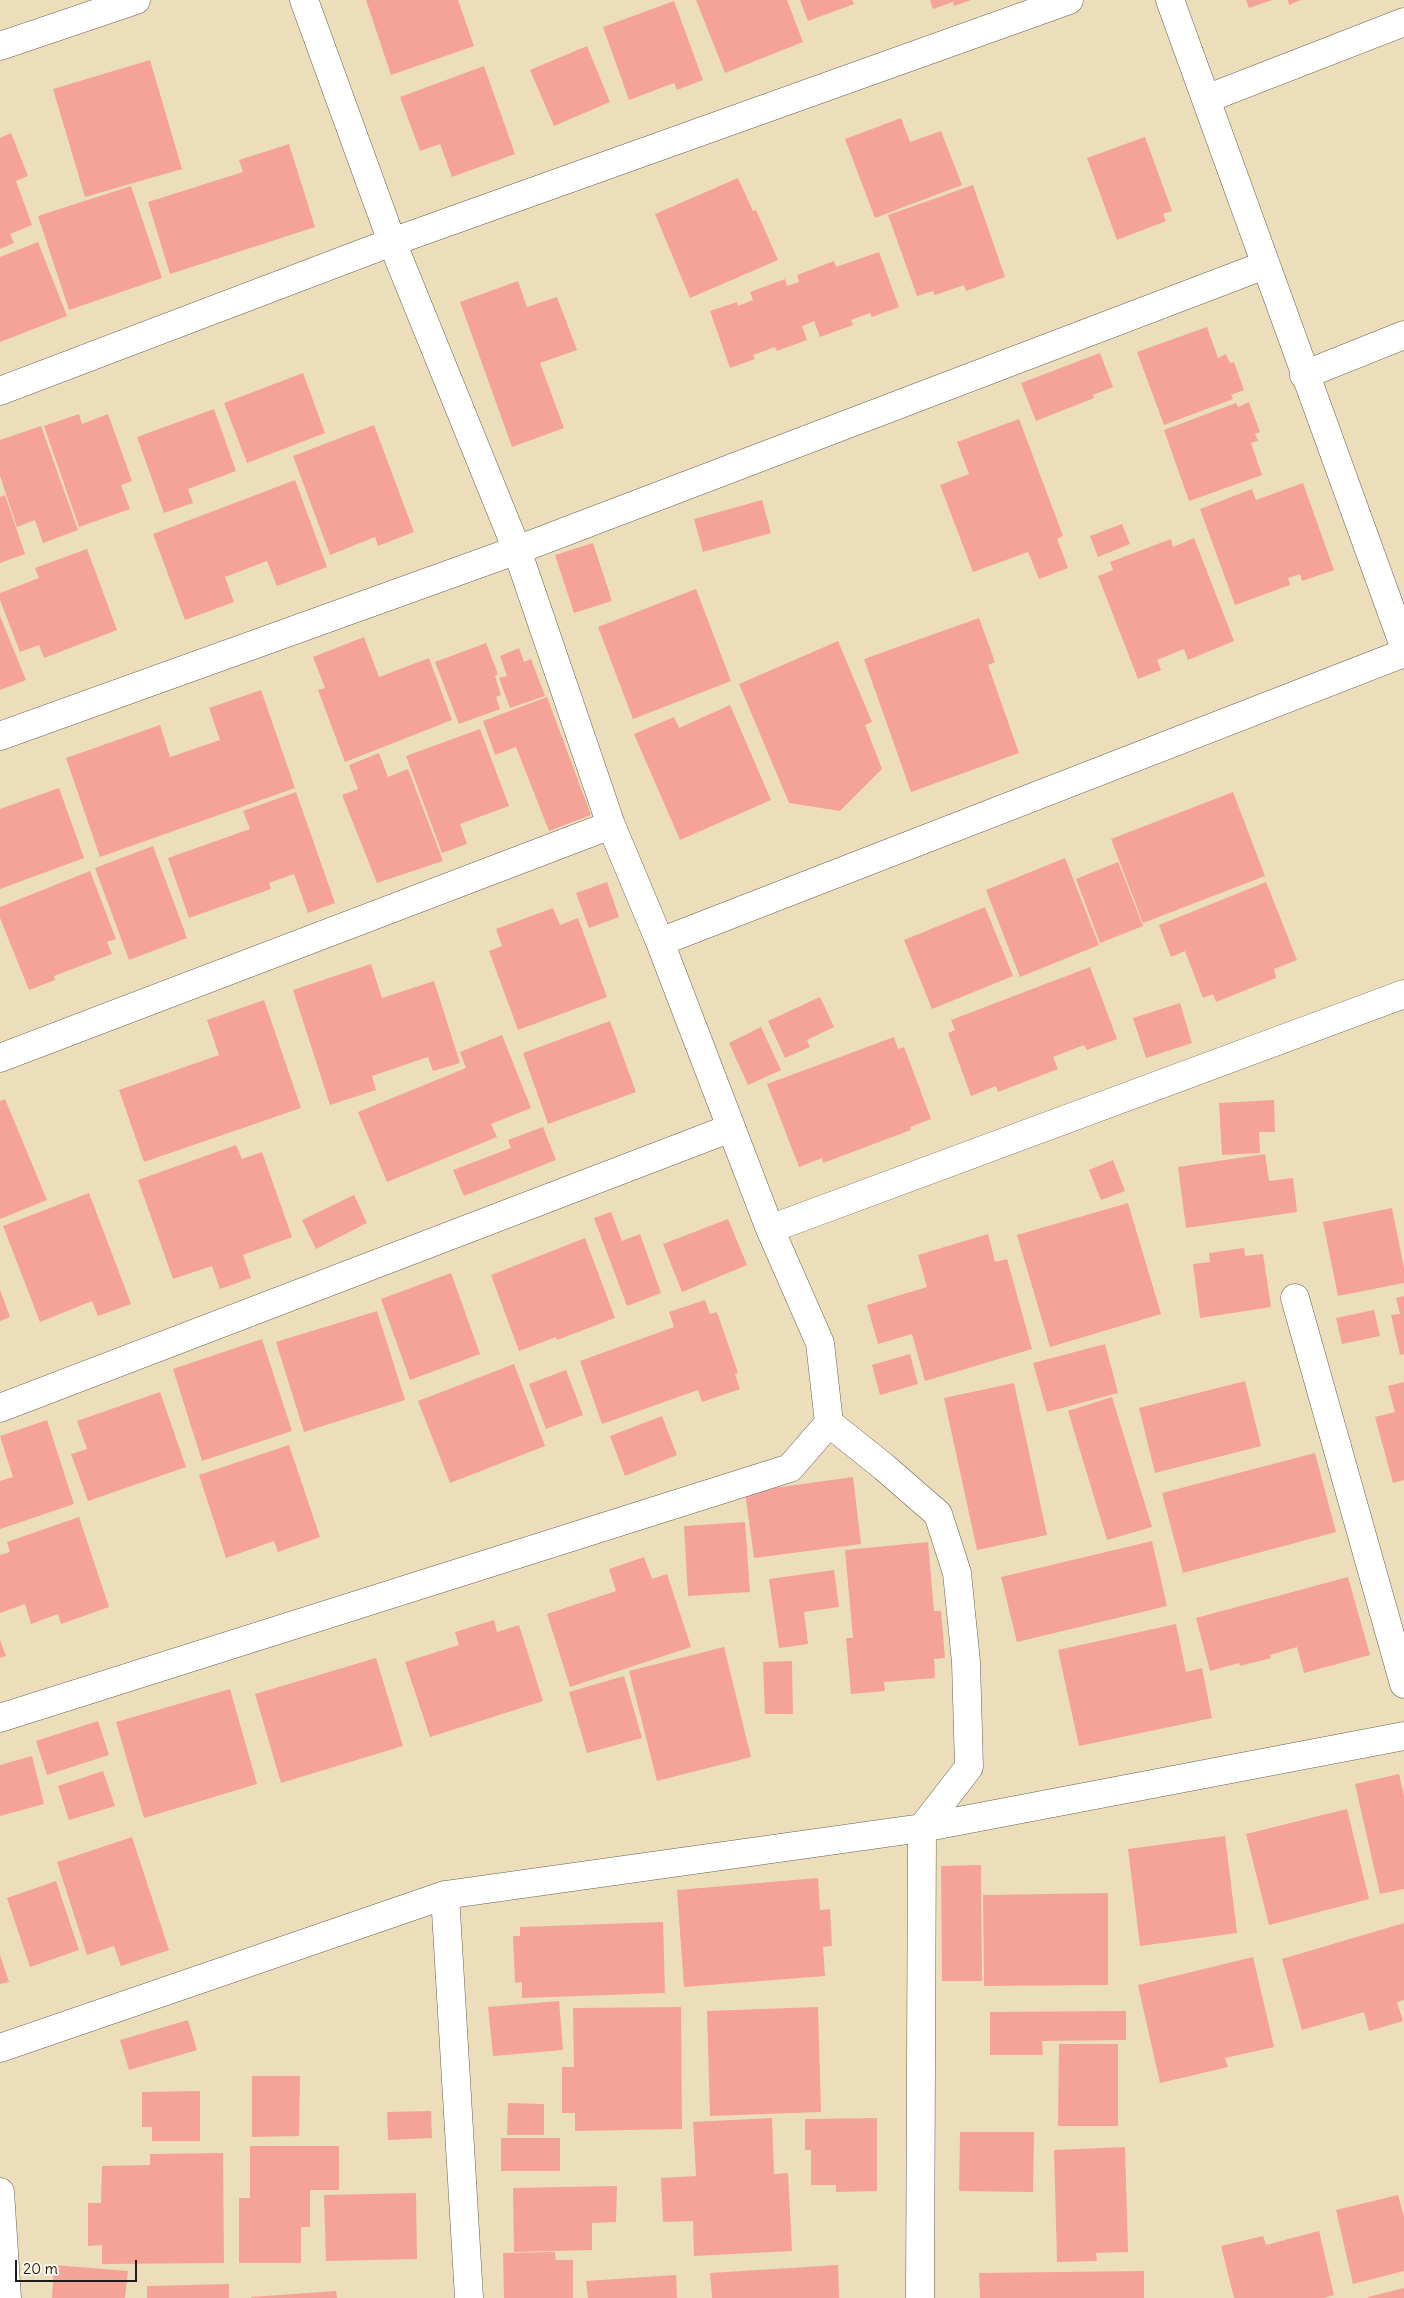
<!DOCTYPE html>
<style>
body{margin:0}
#map{position:relative;width:1404px;height:2298px;overflow:hidden;background:#ecdeba;font-family:Delius,sans-serif}
canvas{display:block}
.scale{position:absolute;left:15px;top:2260px;width:122px;height:22px;box-sizing:border-box;border:2px solid #1c1c1c;border-top:0;padding-left:6px;font-size:15px;line-height:18px;white-space:nowrap;color:#1c1c1c;-webkit-text-stroke:4px #fcf5e5;paint-order:stroke}
</style>
<div id="map">
<canvas width="1404" height="2298"></canvas>
<div class="scale">20 m</div>
</div>
<script>
const ctx = document.querySelector('canvas').getContext('2d');
ctx.lineJoin = 'round';
function fill(path, color) { ctx.fillStyle = color; ctx.fill(path, 'evenodd'); }
function trace(path, color, width, dash) { ctx.strokeStyle = color; ctx.lineWidth = width; ctx.lineCap = dash ? 'butt' : 'round'; ctx.setLineDash(dash || []); ctx.stroke(path); }
const building = new Path2D(`
 M366,0H458L474,46L391,75Z
 M696,0H787L803,42L725,73Z
 M800,0H852L854,4L808,21Z
 M930,0H971L954,6L953,2L933,9Z
 M1246,0H1272L1249,8Z
 M1288,0H1301L1289,5Z
 M674,1L703,80L677,90L674,83L629,100L603,27Z
 M587,46L610,102L554,126L530,70Z
 M150,60L182,169L85,197L53,89Z
 M484,66L515,154L452,177L440,144L420,151L400,97Z
 M901,118L910,142L941,131L962,185L875,218L845,139Z
 M11,133L28,176L16,181L32,225L10,234L14,243L0,249V138Z
 M1145,137L1172,211L1163,214L1166,221L1117,240L1087,158Z
 M289,144L315,227L170,274L148,202L243,172L239,160Z
 M738,178L753,211L756,210L778,260L690,298L655,214Z
 M973,185L1005,277L966,291L964,285L935,295L933,291L917,296L888,215Z
 M131,186L162,278L69,310L38,216Z
 M38,242L67,316L0,342V257Z
 M879,252L899,307L872,317L870,313L851,320L853,325L820,337L814,321L802,326L807,340L777,351L775,347L753,355L755,359L730,368L710,311L737,302L738,306L753,300L750,292L785,279L787,286L799,282L797,275L834,261L836,267Z
 M518,281L527,307L557,297L577,350L540,363L564,428L512,447L460,302Z
 M1207,327L1218,358L1226,354L1230,363L1234,362L1244,390L1231,395L1233,399L1164,425L1137,352Z
 M1100,353L1113,387L1093,395L1094,398L1036,421L1021,383Z
 M303,373L325,433L247,463L224,403Z
 M1249,402L1260,432L1255,434L1258,441L1251,443L1262,475L1189,501L1164,430L1236,403L1238,407Z
 M214,409L236,471L188,489L193,503L164,513L137,437Z
 M79,414L82,424L108,414L132,481L121,485L130,509L79,527L44,426Z
 M1019,419L1063,536L1057,539L1068,568L1039,579L1028,552L973,572L940,485L969,474L957,442Z
 M374,425L414,532L378,546L375,537L330,555L293,456Z
 M41,426L78,530L43,543L35,520L17,527L0,476V440Z
 M295,480L327,567L277,586L267,561L225,577L234,602L185,620L153,534Z
 M1303,483L1334,570L1302,581L1300,574L1288,578L1290,585L1235,605L1200,509L1252,489L1256,500Z
 M5,495L25,554L0,563V497Z
 M762,500L771,533L703,552L694,519Z
 M1122,524L1130,544L1098,557L1090,536Z
 M1194,538L1234,641L1188,660L1184,649L1157,660L1161,670L1138,679L1098,576L1113,570L1110,562L1171,539L1173,547Z
 M593,543L612,601L574,613L555,555Z
 M87,549L117,630L44,658L39,645L20,652L0,600V593L39,578L35,568Z
 M696,589L731,681L633,719L598,627Z
 M0,616L26,680L0,690Z
 M979,618L995,662L988,665L1019,753L911,792L864,659Z
 M364,637L379,677L429,658L452,720L345,762L318,690L325,688L313,657Z
 M838,641L872,722L865,725L882,769L840,811L789,803L739,684Z
 M486,643L498,674L495,676L501,695L496,697L500,709L459,724L435,662Z
 M519,648L524,662L531,659L545,696L510,708L499,678L507,676L500,656Z
 M261,690L295,788L100,857L66,758L160,725L170,757L220,740L209,708Z
 M547,697L591,815L549,831L516,747L495,755L483,721Z
 M730,705L771,800L680,840L634,734L674,717L679,728Z
 M480,729L509,806L460,824L467,844L442,853L406,756Z
 M379,753L388,777L408,769L443,861L377,883L342,795L358,789L349,765Z
 M59,788L84,858L0,889V809Z
 M296,792L335,903L308,913L294,874L269,883L271,889L189,918L168,858L250,829L243,811Z
 M1233,792L1265,876L1143,923L1111,839Z
 M153,846L187,938L129,960L95,868Z
 M1065,858L1099,945L1020,977L986,890Z
 M1118,862L1143,926L1100,943L1076,879Z
 M90,871L116,939L107,942L112,954L54,976L55,980L29,990L0,918V907Z
 M607,882L619,917L589,928L576,893Z
 M1266,882L1297,960L1274,969L1276,978L1216,1002L1213,994L1203,998L1185,951L1171,957L1159,925Z
 M985,907L1013,976L932,1009L904,940Z
 M553,908L560,925L578,918L607,997L518,1030L489,951L502,946L496,929Z
 M371,964L382,998L434,981L460,1063L433,1071L428,1057L372,1076L376,1090L330,1105L293,990Z
 M1090,967L1117,1039L1087,1050L1084,1045L1053,1057L1058,1069L998,1092L996,1086L971,1096L948,1033L955,1030L951,1020Z
 M820,997L834,1027L807,1040L810,1047L785,1058L768,1021Z
 M264,1000L301,1108L144,1162L119,1090L219,1055L207,1020Z
 M1180,1003L1192,1043L1146,1058L1133,1018Z
 M610,1021L636,1092L548,1124L523,1053Z
 M761,1027L781,1070L748,1085L729,1043Z
 M502,1035L531,1108L491,1124L497,1137L387,1182L358,1112L466,1068L460,1052Z
 M894,1037L898,1049L904,1047L931,1119L910,1127L911,1130L823,1163L822,1158L799,1167L767,1084Z
 M5,1099L47,1200L0,1219V1101Z
 M1274,1100L1275,1132H1259L1260,1153L1222,1155L1219,1103Z
 M543,1127L556,1160L464,1196L453,1170L511,1148L508,1140Z
 M236,1145L242,1159L262,1152L292,1237L243,1255L251,1278L220,1289L212,1266L173,1279L138,1180Z
 M1265,1154L1269,1181L1293,1178L1297,1212L1186,1228L1178,1167Z
 M1113,1160L1125,1191L1101,1200L1089,1170Z
 M89,1193L131,1304L98,1316L92,1301L40,1322L3,1226Z
 M354,1195L367,1223L316,1249L302,1220Z
 M1128,1203L1161,1314L1050,1347L1017,1235Z
 M1392,1208L1404,1268V1283L1338,1296L1323,1222Z
 M611,1212L622,1241L640,1234L661,1293L627,1306L594,1218Z
 M728,1219L747,1265L682,1292L663,1244Z
 M988,1234L995,1262L1007,1259L1032,1349L925,1381L912,1334L878,1344L867,1305L927,1287L918,1255Z
 M585,1238L615,1318L557,1340L556,1337L519,1351L491,1275Z
 M1244,1248L1245,1256L1263,1254L1271,1307L1200,1318L1193,1264L1210,1262L1209,1253Z
 M451,1273L480,1354L410,1380L381,1299Z
 M0,1290L10,1317L0,1321Z
 M1404,1296V1354L1400,1355L1391,1315L1400,1314L1396,1298Z
 M705,1300L710,1314L717,1312L738,1373L735,1374L740,1389L702,1402L698,1390L602,1424L580,1361L674,1327L669,1312Z
 M1374,1310L1380,1336L1342,1344L1336,1318Z
 M377,1311L405,1400L304,1432L276,1342Z
 M262,1339L292,1431L202,1461L173,1369Z
 M1105,1344L1118,1393L1047,1412L1033,1363Z
 M910,1354L918,1384L880,1395L872,1365Z
 M514,1364L545,1446L450,1483L418,1401Z
 M566,1370L583,1415L546,1429L529,1384Z
 M1245,1381L1261,1446L1155,1473L1139,1408Z
 M1404,1382V1480L1393,1483L1375,1417L1395,1412L1388,1386Z
 M1014,1383L1047,1535L977,1550L944,1398Z
 M160,1392L186,1467L88,1501L71,1454L87,1449L77,1421Z
 M1112,1397L1152,1527L1107,1540L1068,1411Z
 M662,1416L677,1455L625,1476L610,1436Z
 M47,1420L74,1504L0,1529V1481L13,1477L0,1436Z
 M289,1445L320,1537L278,1552L274,1541L226,1558L199,1475Z
 M1315,1453L1336,1532L1183,1573L1162,1493Z
 M853,1477L861,1544L754,1558L745,1492Z
 M79,1517L109,1607L61,1624L58,1614L31,1624L25,1604L0,1613V1555L10,1552L7,1542Z
 M745,1522L750,1592L688,1596L684,1526Z
 M1152,1541L1167,1606L1017,1642L1001,1577Z
 M928,1542L934,1611H941L945,1658L934,1659L935,1678L884,1682L885,1691L851,1694L846,1638H853L845,1550Z
 M644,1557L652,1579L667,1574L691,1647L570,1687L547,1614L616,1591L609,1569Z
 M834,1570L839,1607L804,1612L808,1644L779,1648L769,1579Z
 M1348,1577L1370,1655L1304,1673L1297,1647L1270,1655L1271,1658L1240,1666L1239,1663L1210,1671L1196,1618Z
 M494,1620L497,1632L519,1625L543,1701L430,1737L405,1662L459,1645L455,1632Z
 M1176,1624L1186,1672L1202,1668L1212,1718L1079,1746L1058,1650Z
 M0,1640L6,1656L0,1658Z
 M724,1647L751,1757L657,1781L629,1671Z
 M376,1658L403,1746L281,1783L255,1694Z
 M792,1661L793,1714H765L763,1662Z
 M624,1676L642,1738L587,1753L569,1692Z
 M230,1689L257,1784L144,1818L116,1722Z
 M98,1721L109,1755L47,1775L36,1741Z
 M32,1756L44,1804L0,1816V1765Z
 M103,1771L115,1806L69,1820L58,1786Z
 M1399,1774L1404,1796V1889L1380,1894L1355,1784Z
 M1347,1809L1369,1899L1269,1925L1246,1834Z
 M1225,1836L1237,1933L1140,1946L1128,1849Z
 M132,1837L169,1950L121,1966L114,1946L87,1955L57,1862Z
 M981,1865L982,1981H942L941,1866Z
 M818,1878L820,1910L830,1909L832,1946L823,1947L825,1976L684,1987L677,1890Z
 M56,1881L79,1950L30,1967L7,1898Z
 M1108,1893V1985L984,1986L983,1895Z
 M663,1922L665,1993L522,1998V1982L515,1983L513,1936H520V1927Z
 M1404,1923V2000L1397,2002L1403,2021L1369,2031L1364,2012L1302,2030L1282,1959Z
 M0,1955L9,1982L0,1984Z
 M1253,1957L1274,2047L1225,2058L1228,2067L1160,2083L1138,1985Z
 M559,2001L563,2050L493,2056L488,2007Z
 M681,2007L682,2129L575,2131V2113H562V2067H574L573,2008Z
 M818,2007L821,2112L710,2116L707,2011Z
 M1126,2011V2040L1042,2041L1043,2055H990V2012Z
 M188,2020L197,2050L129,2070L120,2040Z
 M1059,2044H1118V2126H1058Z
 M252,2076H300L299,2136L252,2137Z
 M200,2091V2141H152V2127H142V2092Z
 M508,2103L544,2104V2135H507Z
 M431,2111L432,2138L388,2140L387,2112Z
 M772,2118L774,2174L788,2173L792,2251L694,2256L693,2221L663,2222L661,2178L696,2176L693,2122Z
 M877,2118V2191L836,2192V2185H811V2150H805V2119Z
 M960,2132H1034L1033,2192L959,2191Z
 M501,2138H560V2171H501Z
 M250,2146H339V2190H310V2227H301V2263H239V2198H250Z
 M1125,2147L1128,2252L1096,2253L1097,2261L1057,2262L1054,2150Z
 M223,2153L224,2263L102,2264V2245L88,2246V2203H101L102,2166L150,2165V2154Z
 M617,2186L616,2222L592,2223V2250L514,2252L513,2188Z
 M416,2193L417,2259L326,2261L324,2195Z
 M1398,2195L1404,2217V2271L1353,2284L1336,2210Z
 M1319,2231L1334,2295L1324,2298H1234L1221,2246L1263,2236L1266,2245Z
 M555,2252L556,2260H573V2298H504L503,2253Z
 M54,2265L128,2271L125,2298H52Z
 M838,2265L839,2298H712L710,2273Z
 M1144,2271V2298H980L979,2273Z
 M676,2275L677,2298H588L586,2281Z
 M229,2284V2298H147V2286Z
 M1404,2288V2298H1368V2297Z
 M336,2291L337,2298H251V2297Z`);
const street = new Path2D(`
 M1170,0L1404,646
 M0,46L136,0
 M1206,99L1404,22
 M1304,375L1404,335
 M0,391L392,242L1069,0
 M0,736L517,550L1265,265
 M660,942L1404,653
 M0,1058L611,825
 M770,1229L1404,994
 M1295,1298L1404,1684
 M0,1408L731,1128
 M829,1423L884,1467L938,1514L957,1573L966,1662L969,1767L922,1828L920,2298
 M0,1718L790,1468L829,1423L820,1343L770,1229L660,942L611,825L517,550L392,242L304,0
 M445,1895L469,2298
 M0,2048L445,1895L922,1828L1404,1736
 M0,2192L7,2298`);
fill(building, '#f5a399');
trace(street, '#656053', 29);
trace(street, '#fff', 28);
</script>
